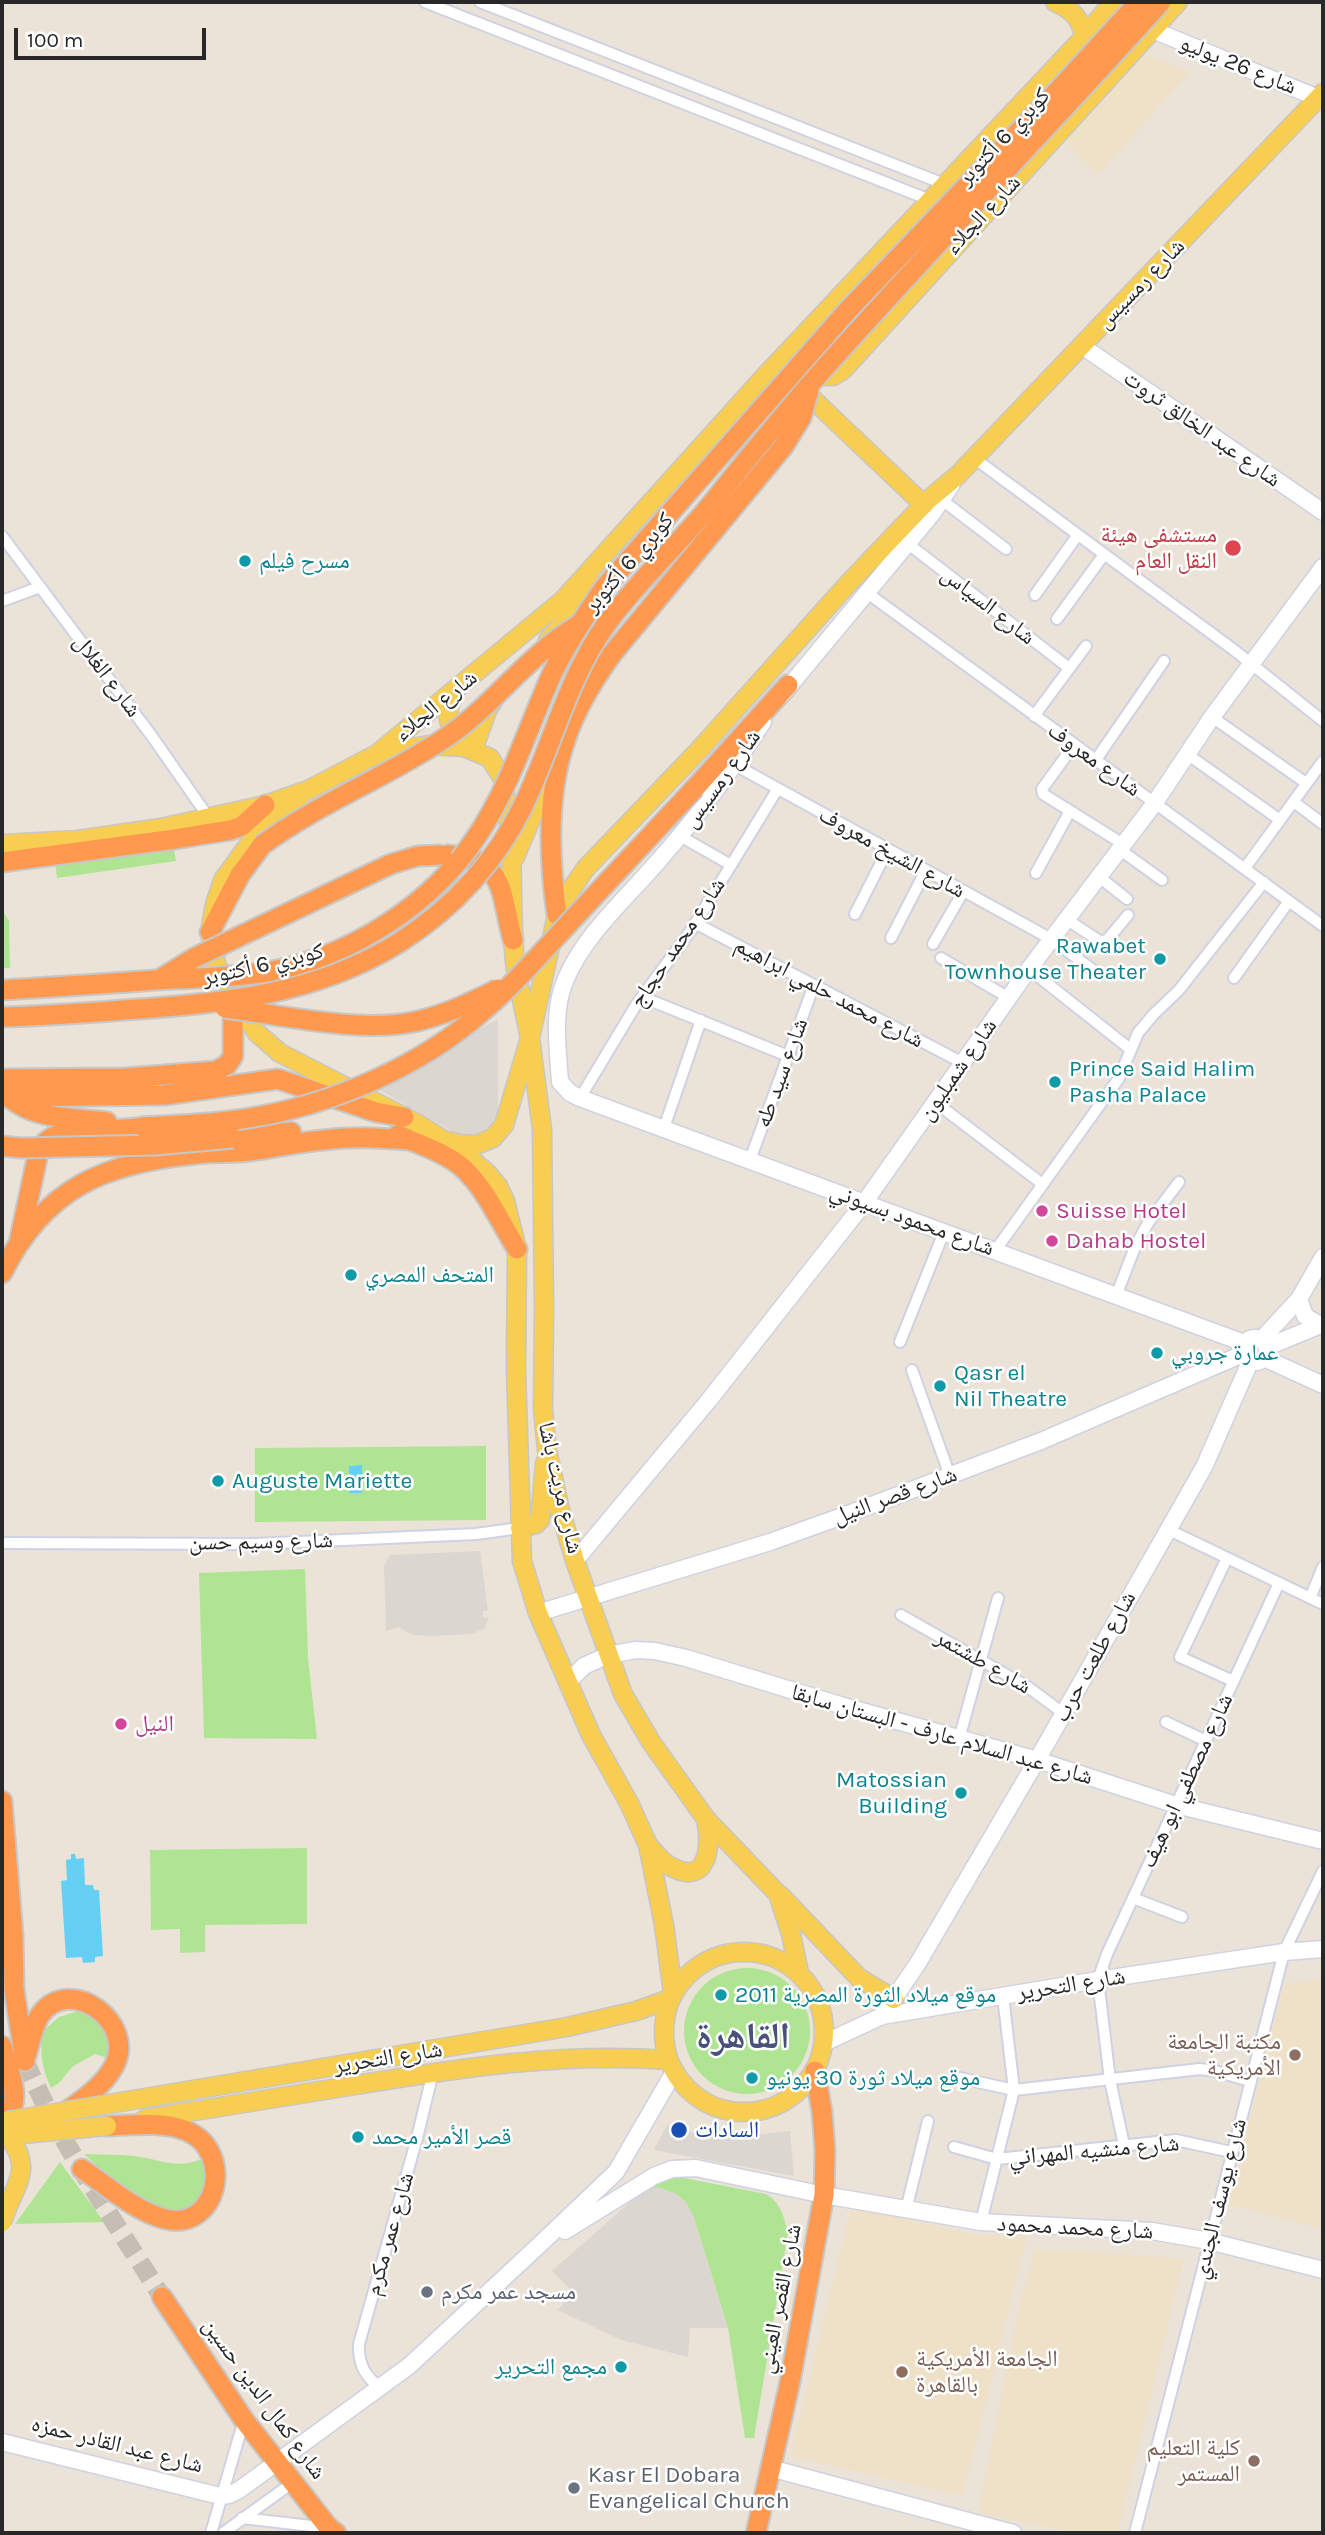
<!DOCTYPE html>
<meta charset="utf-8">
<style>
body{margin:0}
#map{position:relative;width:1325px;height:2535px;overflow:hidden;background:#ebe3d8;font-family:Karla,sans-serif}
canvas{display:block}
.frame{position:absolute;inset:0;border:4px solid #282828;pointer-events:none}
.scale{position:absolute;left:14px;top:28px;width:192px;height:32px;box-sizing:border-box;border:4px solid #282828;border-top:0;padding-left:9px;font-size:21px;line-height:24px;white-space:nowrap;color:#282828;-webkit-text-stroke:5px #fff;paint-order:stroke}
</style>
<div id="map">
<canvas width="1325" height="2535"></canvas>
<div class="frame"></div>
<div class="scale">100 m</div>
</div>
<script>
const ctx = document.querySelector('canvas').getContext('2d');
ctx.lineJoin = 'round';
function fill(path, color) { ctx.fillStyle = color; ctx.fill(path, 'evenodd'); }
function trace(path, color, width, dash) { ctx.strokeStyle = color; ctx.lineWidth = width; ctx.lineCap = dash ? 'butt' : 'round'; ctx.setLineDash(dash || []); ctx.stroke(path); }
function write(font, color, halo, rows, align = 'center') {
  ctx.font = font + ' Karla,"Noto Naskh Arabic",sans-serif'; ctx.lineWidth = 5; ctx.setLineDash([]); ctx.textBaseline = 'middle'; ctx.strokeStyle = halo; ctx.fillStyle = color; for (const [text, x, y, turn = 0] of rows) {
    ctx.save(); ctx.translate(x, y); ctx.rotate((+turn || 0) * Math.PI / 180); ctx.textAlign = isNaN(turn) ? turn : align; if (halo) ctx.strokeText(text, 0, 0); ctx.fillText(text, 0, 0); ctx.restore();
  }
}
const education = new Path2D(`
 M1145,55L1190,72L1098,175L1065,142Z
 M1323,1979V2229L1228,2204L1284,1984Z
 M855,2206L974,2235L1027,2236L963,2496L790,2456L850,2213Z
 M1035,2250H1069L1184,2259L1118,2533H1078L978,2513L1020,2301Z`);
const green = new Path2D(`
 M173,844L176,861L57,878L55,861Z
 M2,909L9,921L10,968H2Z
 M486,1446V1520L255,1522V1448Z
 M305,1569L308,1658L317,1739L204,1738L199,1573Z
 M307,1848V1924L205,1925V1952L180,1953V1929L151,1930L150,1850Z
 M684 2031a63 63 0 1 1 126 0a63 63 0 1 1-126 0Z
 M78,2011C99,2019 118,2033 107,2058L95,2054L72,2067L60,2082L51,2088C42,2069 40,2053 42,2032L59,2017Z
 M84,2154C101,2155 118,2154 135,2156C158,2159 178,2170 201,2159L207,2166C207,2181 205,2197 192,2206C158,2227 108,2175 84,2154Z
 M60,2162L104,2222L15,2224Z
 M674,2176L766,2194C781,2203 784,2217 788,2233L754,2438H745L728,2328L693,2215L647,2187Z`);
const plaza = new Path2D(`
 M498,1019V1114L489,1130L474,1136L459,1135L372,1086Z
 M480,1551L488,1611H483V1617L489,1618L484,1629L471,1634L431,1636L413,1635L398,1627L386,1631L384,1566L390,1555Z
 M667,2125L699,2135L727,2138L790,2131L794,2176L654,2150Z
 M647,2187L661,2188L677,2194L686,2202L693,2215L728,2328H690L688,2357L621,2340L558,2310L573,2292L552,2271Z`);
const water = new Path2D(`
 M362,1465V1493H349V1466Z
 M71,1854H75L76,1859L84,1858L85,1885H93L94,1890H99L103,1956L95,1957V1962L83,1963L82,1957L66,1958L61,1881L67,1880L66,1860L71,1859Z`);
const highwayTunnel = new Path2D(`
 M25,2061C60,2144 114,2220 162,2297`);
const street = new Path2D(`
 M425,2L930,200
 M480,2L944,184
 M974,458L1234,650L1323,721
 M942,500L1006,549
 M2,536L151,735L209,818
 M907,543L1069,668
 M866,592L1323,926
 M1035,595L1077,536
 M2,601L40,587
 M1057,619L1103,556
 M1034,716L1086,646
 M1212,717L1306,783
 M1074,745L1042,789L1043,794L1123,844
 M1187,754L1280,820
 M1095,761L1164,661
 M735,765L1051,939L1097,973
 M1294,802L1323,824
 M680,836L731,865
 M1119,849L1162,880
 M1245,868L1323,761
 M1036,873L1070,811
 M1098,876L1127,899
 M855,914L887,851
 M1066,919L1101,942L1108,939L1128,915
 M695,923L963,1063
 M891,938L925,872
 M933,944L963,892
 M941,958L1009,998
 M1029,969L1130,1049
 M1234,978L1289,901
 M642,997L788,1056
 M580,1098L636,1005L692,929L777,790
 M935,1102L1041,1183
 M664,1128L701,1020
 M750,1160L814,985
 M995,1251L1119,1078L1138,1033L1153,1015L1179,990L1264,882
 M1116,1296L1135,1247L1148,1223L1179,1182
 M900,1342L944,1232
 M912,1370L950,1476
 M1167,1529L1323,1604
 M2,1543L255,1544L476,1534L520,1528
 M1227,1558L1180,1657L1233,1681
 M1310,1598L1323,1567
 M901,1615L1028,1687L1063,1713
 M1166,1722L1206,1741
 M959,1739L998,1598
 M1133,1898L1182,1917
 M960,2078L1014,2090L1200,2069L1215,2071L1250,2081
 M1124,2145L1110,2080L1098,1980L1107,1954L1279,1583
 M954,2147L997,2159L1176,2140L1231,2152
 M906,2210L928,2121
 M981,2222L1014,2090L1003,1996
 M381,2388C365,2377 358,2364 359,2344L417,2138L433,2072
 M242,2518L329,2528
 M211,2533L244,2420
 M223,2533L292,2483
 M1135,2533L1284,1952L1323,1871`);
const secondary = new Path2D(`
 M1153,30L1323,100
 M1082,346L1323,512
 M782,695L932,514L952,484
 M763,722C732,770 698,816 660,859C628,897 584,934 565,981C552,1011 558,1051 560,1082L570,1093L580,1098L1244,1343
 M1299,1299L1305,1316L1320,1325
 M1243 1350a12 12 0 1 1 24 0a12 12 0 1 1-24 0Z
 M1261,1340L1299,1299L1323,1257
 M1267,1347L1323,1324
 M1264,1358L1323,1385
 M575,1561L709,1400L864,1203L1029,969L1154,804L1212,717L1323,567
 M538,1613L770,1542L848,1514L1041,1441L1243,1354
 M568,1682L584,1666L608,1655L636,1650L655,1651L686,1658L840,1705L1037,1760L1176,1805L1323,1841
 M882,2016L918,1963L1037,1760L1204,1467L1250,1362
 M824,2043L882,2016L1098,1980L1284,1952L1323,1949
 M565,2231L654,2176L672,2169L696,2168L824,2195L981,2222L1152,2231L1209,2241L1323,2270
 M2,2442L220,2496L229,2495L239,2490L409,2366L535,2249L616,2172L674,2072
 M770,2468L1013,2533`);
const primary = new Path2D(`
 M1055,2C1072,10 1081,18 1084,37
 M807,376H833L843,370L1178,2
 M772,390L787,385L802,389L924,505
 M548,640L598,586
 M455,691C449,705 444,719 455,732L466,733
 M473,750L487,711L494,699
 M381,753L429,745L464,747L490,758L503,779L511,840L513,940L516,971L530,1038L542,1129L544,1308L543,1410L547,1450L559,1506L575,1561L623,1694L651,1742L706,1819L778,1894L791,1934L799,1973
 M299,798L250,843L223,880L215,904L210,932L216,963L224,982L257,1033L280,1053L420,1125L464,1153L488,1174L498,1186L505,1201L517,1249L516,1369L522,1561L538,1613L591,1735L629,1803L648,1845L664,1925L673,1993
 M2,844L78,840L161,828L265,805L308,790L377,754L563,600L765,376L1084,37L1113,2
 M515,857L553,767
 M449,1141L459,1144L476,1145L493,1138L504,1125L530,1038L557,915L572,888L586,868L700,749L846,586L928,500L958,475L1323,93
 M520,1528L536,1524L540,1520L545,1463
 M648,1845C654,1851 660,1860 668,1865C708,1889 712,1847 706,1819
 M781,1896L859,1978L894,1999
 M664 2032a80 80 0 1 1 160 0a80 80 0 1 1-160 0Z
 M103,2105L567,2027L636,2011L670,1999
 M145,2119C215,2108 286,2096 356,2085C460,2068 562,2052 668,2060`);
const highway = new Path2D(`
 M695,788L788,685
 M448,855C507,859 500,894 513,940
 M2,862L175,839L230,830L242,826L265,805
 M557,915C549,859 546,793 566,738C576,708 594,679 612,654
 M210,932L240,875L262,845
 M2,1079L125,1078L216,1071L227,1065L233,1056V997
 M2,1097L165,1095L278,1079L376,1112L404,1117
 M9,1097C34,1120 75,1118 107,1122
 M398,1135C418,1144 444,1152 462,1167C486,1189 500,1222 517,1249
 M233,1138L291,1132
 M20,1238L38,1154C42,1146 45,1141 53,1137C73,1127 118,1132 143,1127
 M2,1273C45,1187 105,1163 196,1154C214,1152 232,1153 250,1151C275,1148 299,1142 324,1140C353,1136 381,1138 409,1140
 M2,1801L13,1935L14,1989L25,2061
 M2,2046C9,2073 22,2094 7,2121
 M26,2056C30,2043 33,2026 40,2015C70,1973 137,2023 114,2066C104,2085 84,2099 67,2111
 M82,2169C107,2186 135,2211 165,2219C218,2232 235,2152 187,2131C163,2121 133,2125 107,2126
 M162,2297L244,2420L329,2528L336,2533
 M756,2533L790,2382L824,2195L825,2151L822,2112L815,2071`);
const primaryBridge = new Path2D(`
 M7,2121L103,2105
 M2,2136L107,2126
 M2,2222C13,2186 36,2170 7,2135`);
const highwayBridge = new Path2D(`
 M612,654L783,447L801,418L809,390
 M262,845C319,803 383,779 442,740C492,708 526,656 577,626
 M160,979L194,958L391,864L418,856L442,855
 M2,990C53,987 104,984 155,980C193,978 230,978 267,972C350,957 433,905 479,833C511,784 528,727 552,674C567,643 585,616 604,588L848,310L1050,99L1139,2
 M225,1008C281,1015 363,1034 418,1021C447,1014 472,1002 498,989
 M2,1017C43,1016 84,1013 124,1010C220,1004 316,995 400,942C453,908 496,862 524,804C552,746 567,680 605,626C635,584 675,548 708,508C742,466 776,423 812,382C926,253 1046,130 1161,2
 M143,1127C178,1125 214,1124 249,1118C331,1105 420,1067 483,1011C519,980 550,943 583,908C620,868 658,828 695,788
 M2,1146L22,1148L155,1145L233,1138`);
const markers = [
 [1233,548,9,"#e0444e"],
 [245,561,7,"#0f9aa8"],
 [1160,959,7,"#0f9aa8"],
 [1055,1082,7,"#0f9aa8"],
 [1042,1211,7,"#d1479c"],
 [1052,1241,7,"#d1479c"],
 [351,1275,7,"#0f9aa8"],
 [1157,1353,7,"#0f9aa8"],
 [940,1386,7,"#0f9aa8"],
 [218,1481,7,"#0f9aa8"],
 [121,1724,7,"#d1479c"],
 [961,1793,7,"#0f9aa8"],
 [721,1995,7,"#0f9aa8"],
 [1295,2055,7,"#8d6e63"],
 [752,2078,7,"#0f9aa8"],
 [679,2130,9,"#1a4fb4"],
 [358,2137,7,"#0f9aa8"],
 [427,2292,7,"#6b7280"],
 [621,2367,7,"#0f9aa8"],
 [902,2372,7,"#8d6e63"],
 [1254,2461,7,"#8d6e63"],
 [574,2488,7,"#6b7280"]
];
const streetNames = [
 ["شارع 26 يوليو",1238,65,22],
 ["كوبري 6 أكتوبر",1004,137,-47],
 ["شارع الجلاء",983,215,-47],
 ["شارع رمسيس",1141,284,-46],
 ["شارع عبد الخالق ثروت",1202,429,35],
 ["كوبري 6 أكتوبر",629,563,-49],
 ["شارع السياس",988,606,38],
 ["شارع الغلال",107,676,53],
 ["شارع الجلاء",436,706,-39],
 ["شارع معروف",1094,760,36],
 ["شارع رمسيس",722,779,-54],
 ["شارع الشيخ معروف",892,853,29],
 ["شارع محمد حجاج",678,943,-56],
 ["كوبري 6 أكتوبر",263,965,-13],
 ["شارع محمد حلمي ابراهيم",829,993,28],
 ["شارع شمبليون",958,1070,-55],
 ["شارع سيد طه",782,1073,-70],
 ["شارع محمود بسيوني",912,1220,20],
 ["شارع مريت باشا",560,1488,77],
 ["شارع قصر النيل",895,1496,-20],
 ["شارع وسيم حسن",261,1542,-1],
 ["شارع طلعت حرب",1095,1657,-61],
 ["شارع طشتمر",983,1662,30],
 ["شارع عبد السلام عارف - البستان سابقا",942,1735,16],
 ["شارع مصطفي ابو هيف",1187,1781,-65],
 ["شارع التحرير",1071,1985,-9],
 ["شارع التحرير",388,2058,-9],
 ["شارع منشيه المهراني",1094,2151,-5],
 ["شارع يوسف الجندي",1220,2199,-76],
 ["شارع محمد محمود",1075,2228,3],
 ["شارع عمر مكرم",390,2234,-74],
 ["شارع القصر العيني",780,2299,-79],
 ["شارع كمال الدين حسين",264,2399,54],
 ["شارع عبد القادر حمزه",117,2445,14]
];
const healthNames = [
 ["مستشفى هيئة",1217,535],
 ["النقل العام",1217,561]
];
const cultureNames = [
 ["مسرح فيلم",259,561],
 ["Rawabet",1146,946,"right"],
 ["Townhouse Theater",1146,972,"right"],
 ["Prince Said Halim",1069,1069],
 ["Pasha Palace",1069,1095],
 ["المتحف المصري",365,1275],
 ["عمارة جروبي",1171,1353],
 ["Qasr el",954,1373],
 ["Nil Theatre",954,1399],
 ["Auguste Mariette",232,1481],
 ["Matossian",947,1780,"right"],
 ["Building",947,1806,"right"],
 ["موقع ميلاد الثورة المصرية 2011",735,1995],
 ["موقع ميلاد ثورة 30 يونيو",766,2078],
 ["قصر الأمير محمد",372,2137],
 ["مجمع التحرير",607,2367,"right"]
];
const hotelNames = [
 ["Suisse Hotel",1056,1211],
 ["Dahab Hostel",1066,1241],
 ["النيل",135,1724]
];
const educationNames = [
 ["مكتبة الجامعة",1281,2042],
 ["الأمريكية",1281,2068],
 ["الجامعة الأمريكية",916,2359,"left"],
 ["بالقاهرة",916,2385,"left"],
 ["كلية التعليم",1240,2448],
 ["المستمر",1240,2474]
];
const transitNames = [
 ["السادات",695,2130]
];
const worshipNames = [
 ["مسجد عمر مكرم",441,2292],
 ["Kasr El Dobara",588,2475],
 ["Evangelical Church",588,2501]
];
const townNames = [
 ["القاهرة",743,2037]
];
fill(education, '#eee1c7');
fill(green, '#afe592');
fill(plaza, '#dbd6cf');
fill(water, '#65d0f4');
trace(highwayTunnel, '#c4beb5', 19, [19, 10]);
trace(street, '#ced2e2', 14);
trace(secondary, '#ced2e2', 19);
trace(primary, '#c7c7c7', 21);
trace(highway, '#c7c7c7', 23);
trace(street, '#fff', 10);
trace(secondary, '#fff', 16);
trace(primary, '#f7ce52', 18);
trace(highway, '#ff9950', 19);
trace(primaryBridge, '#c7c7c7', 21, []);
trace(highwayBridge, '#c7c7c7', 23, []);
trace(primaryBridge, '#f7ce52', 18);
trace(highwayBridge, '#ff9950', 19);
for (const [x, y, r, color] of markers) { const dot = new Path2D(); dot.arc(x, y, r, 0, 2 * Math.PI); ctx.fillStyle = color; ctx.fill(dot); trace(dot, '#fff', 2.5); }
write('23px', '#282828', '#fff', streetNames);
write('23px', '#be3a42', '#fff', healthNames, 'right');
write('23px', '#0d838f', '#fff', cultureNames, 'left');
write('23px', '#b23c85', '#fff', hotelNames, 'left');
write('23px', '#785e54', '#fff', educationNames, 'right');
write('23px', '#164399', '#fff', transitNames, 'left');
write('23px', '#5b616d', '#fff', worshipNames, 'left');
write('bold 37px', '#47517a', '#fff', townNames);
</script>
